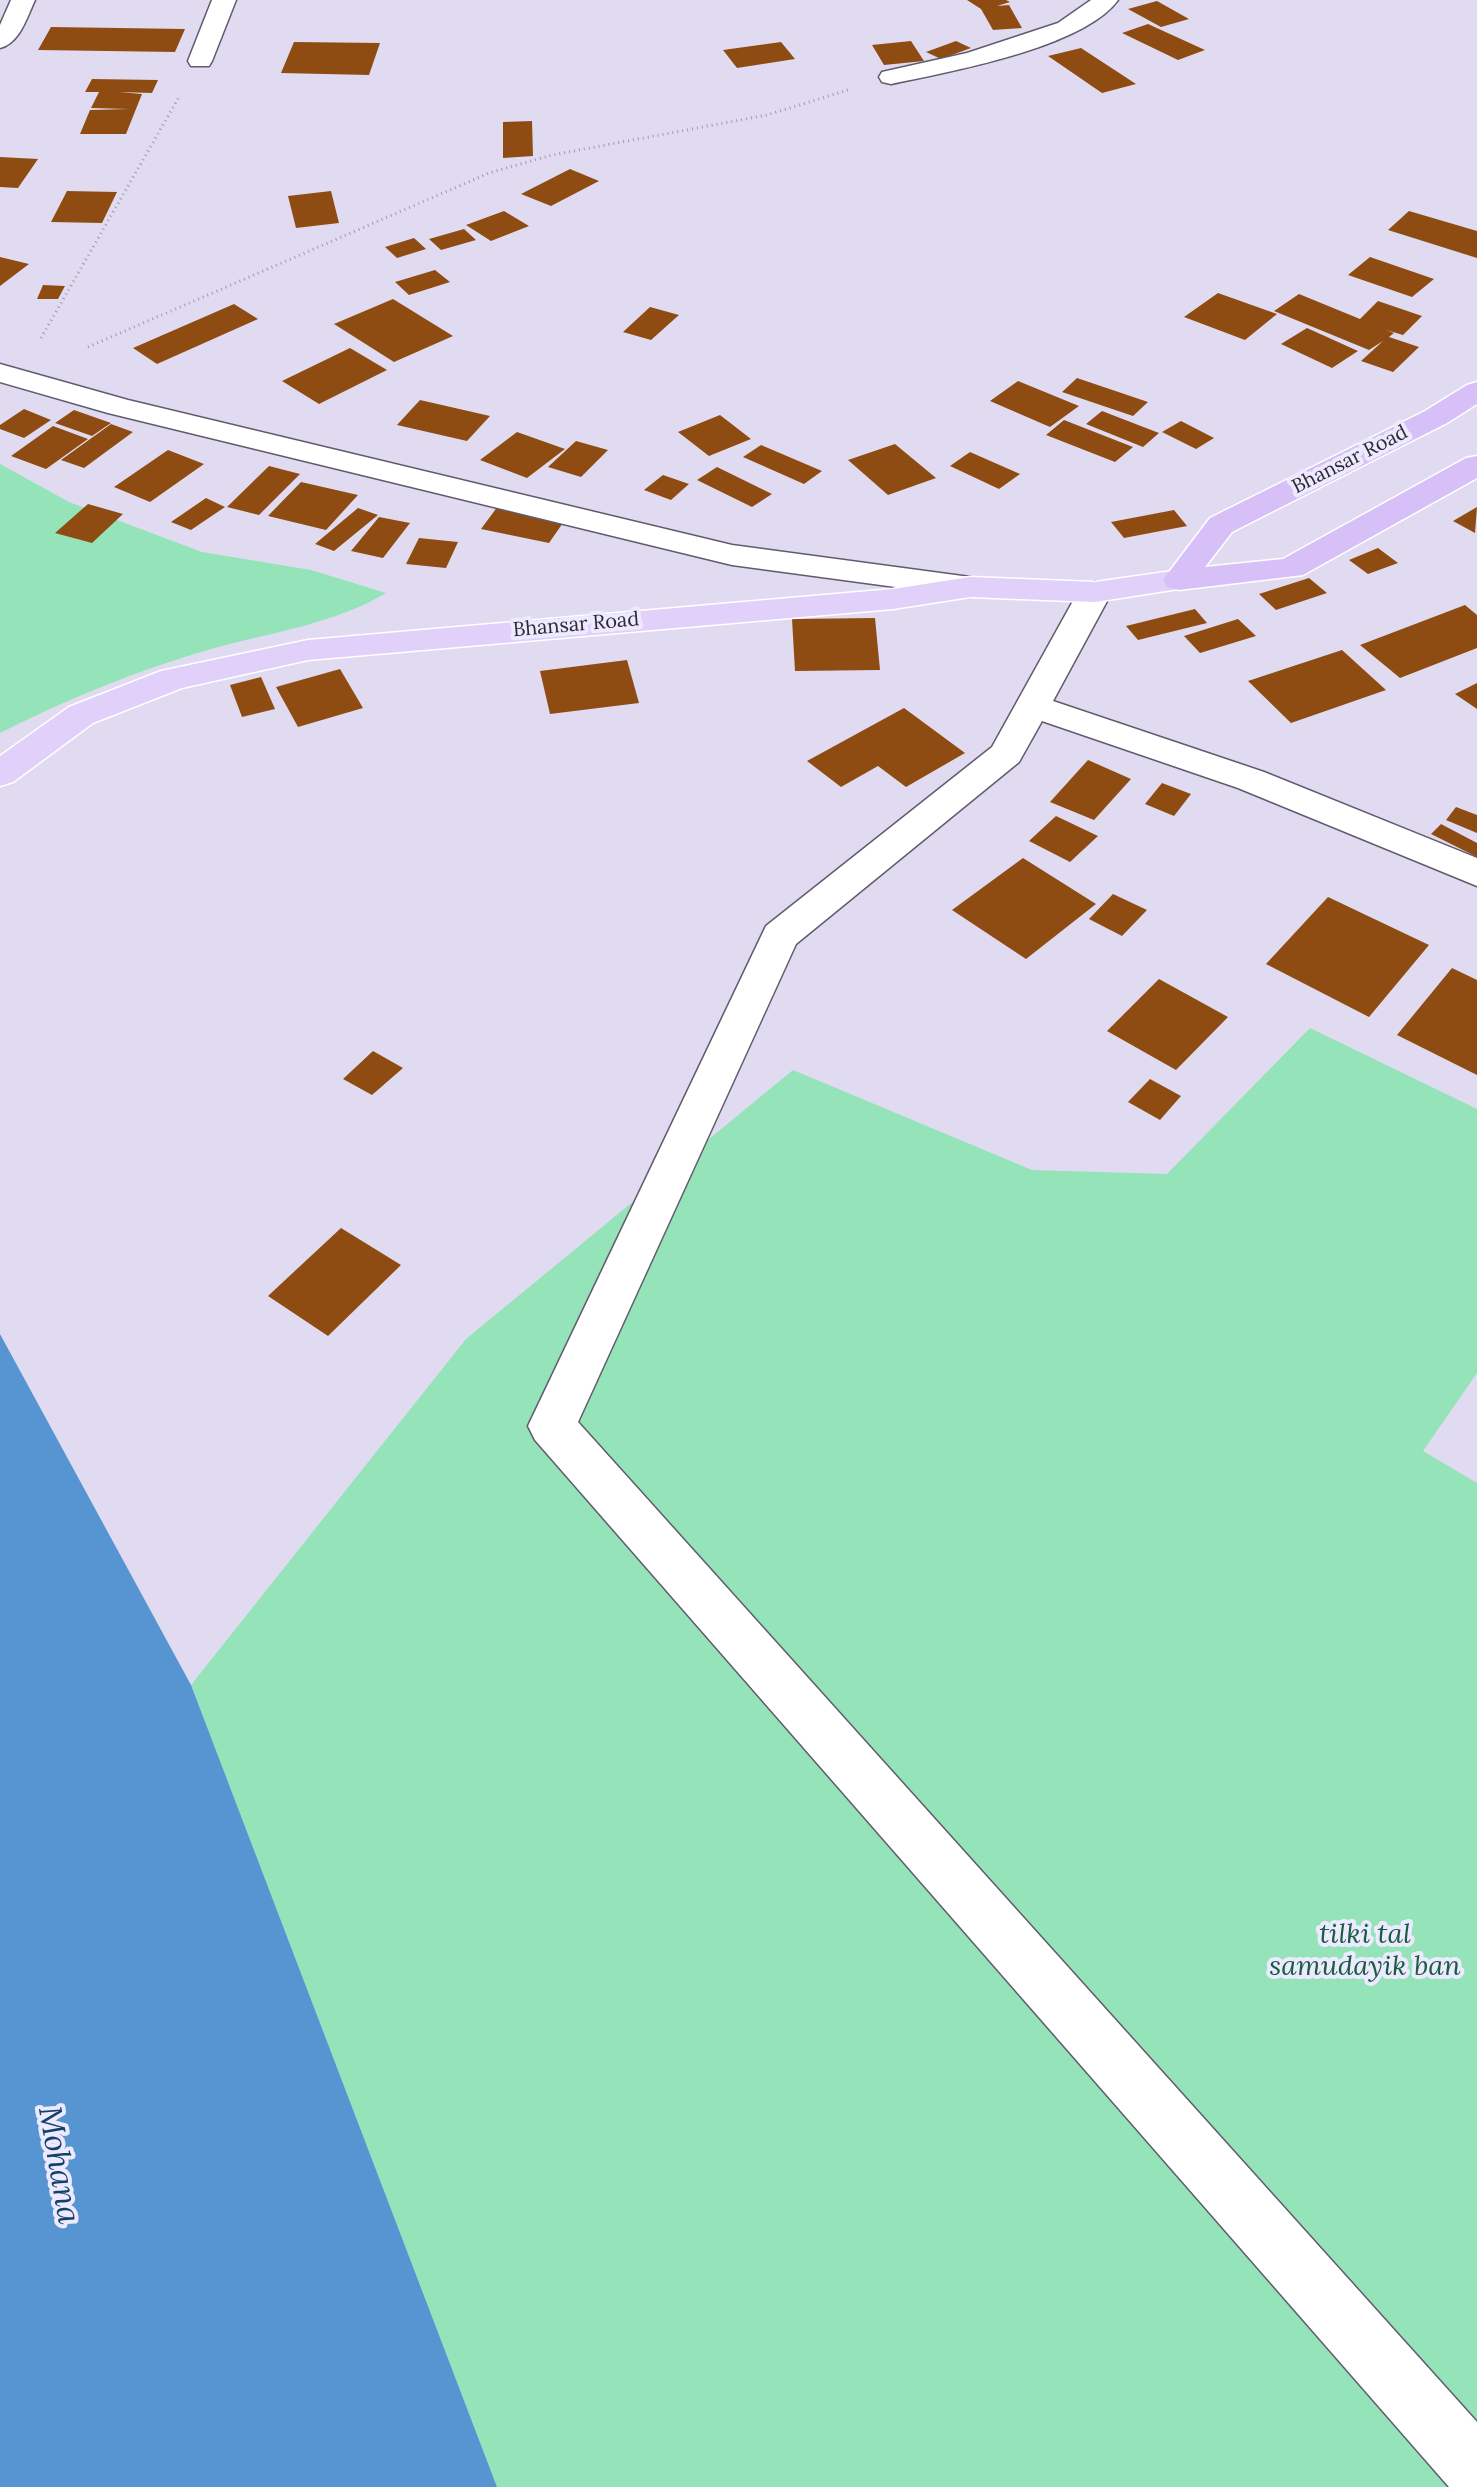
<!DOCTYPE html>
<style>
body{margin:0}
canvas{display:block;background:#e0dbf0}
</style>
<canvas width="1477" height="2487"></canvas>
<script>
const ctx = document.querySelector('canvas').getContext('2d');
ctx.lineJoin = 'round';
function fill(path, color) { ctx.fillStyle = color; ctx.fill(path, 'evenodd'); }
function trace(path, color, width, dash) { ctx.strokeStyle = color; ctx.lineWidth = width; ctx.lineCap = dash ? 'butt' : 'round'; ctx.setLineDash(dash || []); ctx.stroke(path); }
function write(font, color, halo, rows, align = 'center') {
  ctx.font = font + ' Lora,serif'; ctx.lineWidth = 8; ctx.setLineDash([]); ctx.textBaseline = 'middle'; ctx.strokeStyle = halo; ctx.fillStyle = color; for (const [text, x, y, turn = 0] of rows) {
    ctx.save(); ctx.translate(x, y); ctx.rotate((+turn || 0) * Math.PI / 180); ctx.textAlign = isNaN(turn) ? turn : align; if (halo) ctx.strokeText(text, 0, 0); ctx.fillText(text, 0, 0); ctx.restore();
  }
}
const green = new Path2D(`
 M0,464L69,502L202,552L311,570L386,593C335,624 268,633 211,649C138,670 67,699 0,733Z
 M1310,1028L1477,1109V1373L1423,1451L1477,1483V2487H497L191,1685L466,1339L793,1070L1032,1170L1167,1174Z`);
const water = new Path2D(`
 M0,1334L191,1685L497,2487H0Z`);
const building = new Path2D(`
 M967,0H1006L1010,2L997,6L1009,5L1022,28L993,30L981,9Z
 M1157,1L1189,19L1161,27L1128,9Z
 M1148,24L1205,50L1178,60L1122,33Z
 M51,27L185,29L175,52L38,50Z
 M911,41L924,61L884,65L872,45Z
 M956,41L971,48L941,59L926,52Z
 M294,42L380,43L369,75L281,73Z
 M781,42L795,59L737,68L723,50Z
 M1081,48L1136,84L1102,93L1048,56Z
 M92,79L158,80L152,93L119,92L142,94L126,134H80L90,110L129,109L91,108L99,92H85Z
 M532,121L533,156L503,158V122Z
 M0,157L38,159L18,188L0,187Z
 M570,169L599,181L551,206L521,194Z
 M67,191L117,192L102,223L51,222Z
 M331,191L339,223L296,228L288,196Z
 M504,211L529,226L491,241L466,225Z
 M1409,211L1477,231V258L1388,230Z
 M464,229L476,240L441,250L429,239Z
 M414,238L426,249L397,258L385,247Z
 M0,257L29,264L0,286Z
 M1370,257L1434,279L1412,297L1348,275Z
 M435,270L450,282L409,295L395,282Z
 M43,285L65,286L58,299H37Z
 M1218,293L1277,314L1245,340L1184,317Z
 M1299,294L1360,319L1378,301L1422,316L1403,335L1386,330L1394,333L1389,337L1419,347L1393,372L1361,361L1383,341L1369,350L1274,311Z
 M393,299L453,336L394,362L334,324Z
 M234,304L258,319L157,364L133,348Z
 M650,307L679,315L651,340L623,332Z
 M1307,328L1358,351L1332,368L1281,344Z
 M350,348L387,370L319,404L282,381Z
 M1077,378L1148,402L1133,416L1062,392Z
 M1018,381L1079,406L1050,427L990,401Z
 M420,400L490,416L467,441L397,425Z
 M24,409L51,420L24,438L0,429V425Z
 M74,410L111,423L92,436L55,423Z
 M1102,411L1159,433L1143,447L1086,424Z
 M720,415L751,439L709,456L678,432Z
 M1064,420L1133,447L1115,462L1046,435Z
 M1181,421L1214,438L1196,449L1162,432Z
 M111,424L133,432L84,468L61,460Z
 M53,426L88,439L46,469L11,456Z
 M517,432L565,449L527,478L480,460Z
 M576,441L608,450L581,477L548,467Z
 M895,444L936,478L888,495L848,460Z
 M761,445L822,471L804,484L743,457Z
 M168,450L204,464L150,502L114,487Z
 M970,452L1020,474L999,489L950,466Z
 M269,466L300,474L259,515L227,507Z
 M717,467L772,494L752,507L697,480Z
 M663,475L689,484L671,500L644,490Z
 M301,482L358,495L326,530L268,516Z
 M206,498L225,507L191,530L171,522Z
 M88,504L123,514L92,543L55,533Z
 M498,506L565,520L549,543L481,529Z
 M1477,507L1475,533L1453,521Z
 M358,508L378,515L334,551L315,544Z
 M1174,510L1187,526L1124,538L1111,522Z
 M379,517L410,523L383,558L351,551Z
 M419,538L458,542L446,568L406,564Z
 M1378,548L1398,563L1368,574L1349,560Z
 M1309,578L1327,593L1276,610L1259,594Z
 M1465,605L1477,615V648L1400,678L1360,645Z
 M1195,609L1207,623L1138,640L1126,626Z
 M875,618L880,670L795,671L792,619Z
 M1238,619L1256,636L1200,653L1184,636Z
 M1342,650L1386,690L1291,723L1248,681Z
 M627,660L639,703L550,714L540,671Z
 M340,669L363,708L298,727L276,687Z
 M261,677L275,709L242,717L230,685Z
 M1477,683V709L1455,694Z
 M904,708L965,753L906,787L878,766L841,787L807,761Z
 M1088,760L1131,779L1094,820L1050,802Z
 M1162,783L1191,794L1174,816L1145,804Z
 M1456,807L1477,815V833L1446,820Z
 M1056,816L1098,836L1070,862L1029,841Z
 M1441,824L1477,843V857L1431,834Z
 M1023,858L1096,904L1026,959L952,910Z
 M1113,894L1147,910L1122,936L1089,919Z
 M1328,897L1429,945L1369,1017L1266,964Z
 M1452,968L1477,980V1075L1397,1035Z
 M1159,979L1228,1017L1176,1070L1107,1031Z
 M373,1051L403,1068L372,1095L343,1079Z
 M1150,1079L1181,1096L1160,1120L1128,1102Z
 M341,1228L401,1265L328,1336L268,1296Z`);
const path = new Path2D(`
 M41,338L179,97
 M88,347L489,173L552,155L767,115L848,90`);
const minor = new Path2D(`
 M11,0H35C27,17 20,43 0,48V25Z
 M212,0H236L212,61L209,66H191L188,61Z
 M1091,0H1118C1083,48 948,72 891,84L882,82L879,77L882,72L967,53L1058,23Z
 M0,364L128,400L732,545L970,577L982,580L986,587L982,594L970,597L732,565L108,413L0,382Z
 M1095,582L1107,585L1112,592L1053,701L1264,772L1477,858V886L1238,788L1042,721L1019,762L796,944L578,1422L1477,2422V2487H1449L535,1440L528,1426L766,926L992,747L1078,592L1083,585Z`);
const primary = new Path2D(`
 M1179,570L1191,573L1195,580L1191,587L1095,602L970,597L893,609L308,660L182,688L93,723L13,782L0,786V756L69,707L161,671L308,640L893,589L970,577L1095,582Z`);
const trunk = new Path2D(`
 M1477,382V404L1447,423L1232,532L1205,567L1283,559L1466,458L1477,456V478L1303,575L1179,590L1167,587L1163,580L1210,518L1425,411L1467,385Z`);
const farStreetnames = [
 ["Bhansar Road",1350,460,-27],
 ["Bhansar Road",576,625,-5]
];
const nearParknames = [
 ["tilki tal",1365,1935],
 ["samudayik ban",1365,1967]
];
const nearWaternames = [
 ["Mohana",58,2165,80]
];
fill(green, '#95e3b9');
fill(water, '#5795d2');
fill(building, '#8f4c12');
trace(minor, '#605c6d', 3);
trace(primary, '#fff', 3);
trace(trunk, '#fff', 3);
trace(path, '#9f9bab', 3, [1, 4]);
fill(minor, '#fff');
fill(primary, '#e1d0fa');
fill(trunk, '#d7c0f8');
write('20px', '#2c2a32', '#ede9fe', farStreetnames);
write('italic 28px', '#175d3e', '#ede9fe', nearParknames);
write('italic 32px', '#14416a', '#ede9fe', nearWaternames);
</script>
